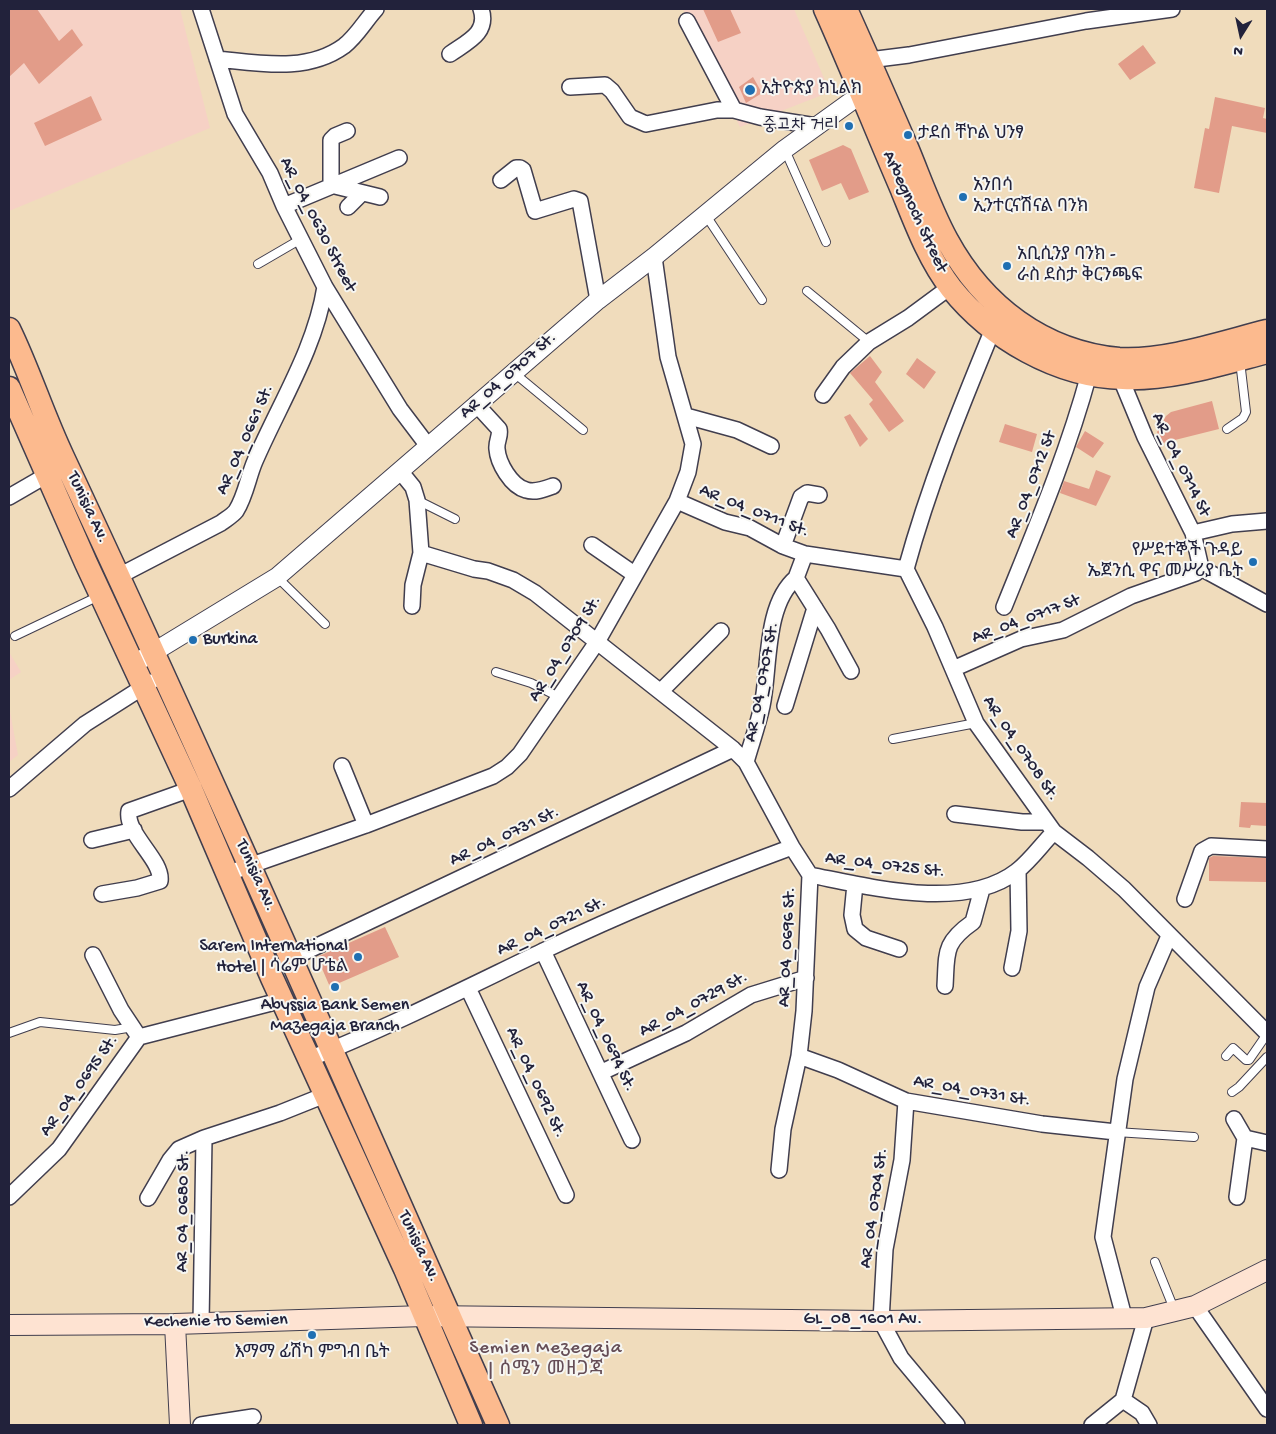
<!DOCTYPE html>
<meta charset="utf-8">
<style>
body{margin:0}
#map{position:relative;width:1276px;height:1434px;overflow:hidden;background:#f0dcbc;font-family:"Gochi Hand",sans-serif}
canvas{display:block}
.frame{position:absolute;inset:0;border:10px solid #22223b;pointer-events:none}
.north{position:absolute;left:1216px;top:10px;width:50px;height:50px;-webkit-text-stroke:4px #f6f6f2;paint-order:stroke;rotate:190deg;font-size:14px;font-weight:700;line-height:20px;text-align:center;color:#22223b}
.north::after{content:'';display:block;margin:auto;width:18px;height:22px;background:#22223b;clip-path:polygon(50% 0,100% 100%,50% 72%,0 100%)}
</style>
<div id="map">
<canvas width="1276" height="1434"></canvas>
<div class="frame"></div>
<div class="north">N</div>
</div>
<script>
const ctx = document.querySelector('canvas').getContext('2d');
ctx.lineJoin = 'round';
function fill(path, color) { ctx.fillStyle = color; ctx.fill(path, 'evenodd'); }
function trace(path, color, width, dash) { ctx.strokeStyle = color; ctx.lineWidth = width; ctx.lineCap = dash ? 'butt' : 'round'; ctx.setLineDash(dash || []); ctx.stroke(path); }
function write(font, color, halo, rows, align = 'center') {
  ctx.font = font + ' "Gochi Hand","Noto Sans Ethiopic","Poor Story",sans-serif'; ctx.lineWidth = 4; ctx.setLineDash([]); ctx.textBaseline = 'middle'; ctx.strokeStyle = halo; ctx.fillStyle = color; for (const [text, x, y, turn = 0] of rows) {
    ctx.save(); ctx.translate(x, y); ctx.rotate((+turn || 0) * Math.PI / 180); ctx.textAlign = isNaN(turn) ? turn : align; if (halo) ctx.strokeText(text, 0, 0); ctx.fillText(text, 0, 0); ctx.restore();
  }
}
const built = new Path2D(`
 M9,9H180L210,128L9,211Z
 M683,9H794L830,92L740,127Z
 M9,652L21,672L9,680Z
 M9,706L18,755L9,762Z`);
const building = new Path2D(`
 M9,9H37L59,41L72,29L83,45L39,84L24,63L9,77Z
 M703,9H730L741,33L718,42Z
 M1143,45L1156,63L1130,80L1118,64Z
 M753,77L762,93L746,103L739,87Z
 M91,96L102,120L45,146L34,123Z
 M1215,97L1265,108L1263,118L1267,119V133L1232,126L1219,193L1194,188L1205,128L1209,129Z
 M843,145L851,149L869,192L849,200L841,183L822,191L809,160Z
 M870,356L882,372L875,382L904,421L889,432L869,404L873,400L850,373Z
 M917,358L936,372L924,389L906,374Z
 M1212,401L1219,429L1159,444L1157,432L1166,416L1171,412Z
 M850,414L868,439L860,447L844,417Z
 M1005,424L1037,434L1032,452L999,442Z
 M1085,431L1104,443L1093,458L1076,447Z
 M1096,470L1111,476L1096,506L1060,493L1064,481L1089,489Z
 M1241,802L1267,803V826L1251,825L1250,828L1239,827Z
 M1213,856L1267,858V882L1209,881V858Z
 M385,927L399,957L330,987L317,957Z`);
const service = new Path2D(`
 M785,150L826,242
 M705,214L762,300
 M258,264L301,239
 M807,291L869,342
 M513,372L583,430
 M1227,429L1243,418L1246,412L1240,361
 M417,500L455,519
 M277,577L325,624
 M15,636L99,596
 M496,672L531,683L559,697
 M893,739L976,723
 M9,1033L40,1022L115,1030L133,1027
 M1226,1056L1233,1048L1246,1060H1249L1267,1034
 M1232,1092L1239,1087L1267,1057
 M1116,1132L1194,1137
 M1155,1262L1174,1309`);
const minor = new Path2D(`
 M201,9L235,114L270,173L284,206L325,287L400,409L428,446
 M687,21L734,110
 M450,54C467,42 489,33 481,9
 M217,59C259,63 307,73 344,46C357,36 365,21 376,9
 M869,60L909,55L1086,21L1172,9
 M570,87L605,85L612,91L630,117L646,124L717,110H734L760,117L816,126
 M347,131L335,136L331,140V185L380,197
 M501,180L516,168H520L523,170L535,211L574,199L580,201L598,300
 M284,206L399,158
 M348,207L362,193
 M993,329C960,409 929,485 906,569L935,627L976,723L1054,832L1088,858L1124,889L1267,1033
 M823,395L843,367L869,342L908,318L950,287
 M476,404L499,429C501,436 496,441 497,449C498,463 511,486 526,490C535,493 545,489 553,486
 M686,416L737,430L771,446
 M400,471L413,487L417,500L421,553L413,585L412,606
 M9,497L47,475
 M677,501L725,522L750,528L783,546L805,554L906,569
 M1193,533L1232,524L1267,521
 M592,545L634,574
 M783,546L801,497L807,493L819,495
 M421,553L474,569L488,571L513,580L535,593L733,749L746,762L792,847L810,875L804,1011L799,1056L783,1129L779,1170
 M805,554L796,578L828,629L851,671
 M1201,568L1267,604
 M119,576L221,523C226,519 232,516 236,511C246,495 248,477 255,461C280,403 315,349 325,287
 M1004,607C1035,530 1067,455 1089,374
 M953,669L1021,639L1063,630L1131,596L1196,573L1201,568L1193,533L1145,437L1121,379
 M662,690L721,631
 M785,706L815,608
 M746,762C751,744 758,725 762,706C770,669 764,605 796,578
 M342,766L366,825
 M9,789L85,724L151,682
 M955,814L1022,822H1046
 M92,840L134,830
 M226,874L366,825L493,776L507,767L520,754L597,642L677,501L688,472L693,444L668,357L654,257
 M810,875C871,887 964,912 1017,871C1031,860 1042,844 1054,832
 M855,884L852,915L855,929L866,938L899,949
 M102,894L137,888L160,881C163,860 125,834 129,811L191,789
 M1185,899L1202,851L1211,846L1267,849
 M543,951L632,1140
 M93,955L121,1010L139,1037
 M292,958L733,749
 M1012,968L1019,931L1018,870
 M945,986C947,953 943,943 973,922L982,889
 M468,988L566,1195
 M799,1056L838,1070L906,1101L1042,1124L1116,1132
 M309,1059C389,1027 466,988 543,951C625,912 708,878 792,847
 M602,1072L686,1033L751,995L806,978
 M906,1101L902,1160L885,1249L881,1321L901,1358L957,1425
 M1234,1119L1245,1138
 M9,1197L59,1149L139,1037L283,1000
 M1237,1197L1245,1138L1267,1143
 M148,1198L170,1160L179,1149L204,1138
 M1195,1306L1267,1409
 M1124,1317L1103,1237L1125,1079L1147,987L1169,936
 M201,1323L204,1138L280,1113L325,1095
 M1123,1400L1142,1413L1149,1425
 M201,1425L253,1417
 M1092,1425L1123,1400L1146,1318`);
const tertiary = new Path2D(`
 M144,658L277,577L598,300L654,257L785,149L871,87`);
const secondary = new Path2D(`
 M175,1324L180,1425
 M9,1325L175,1324L424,1316L881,1321L1146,1318L1195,1306L1267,1270`);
const primary = new Path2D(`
 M825,9C852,69 876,130 902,190C915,222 929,260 951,288C991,338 1057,377 1123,378C1171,380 1221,364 1267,352
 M846,9C867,56 888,103 908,150C920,179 932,213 947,240C983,306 1043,352 1119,359C1164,362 1223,342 1267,331
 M9,329C29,370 43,415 63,457C213,777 354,1102 498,1425
 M9,388L86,563L191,789L272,978L405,1269L471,1425`);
const markers = [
 [750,90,6,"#1f6fb2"],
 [849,126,5,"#1f6fb2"],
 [908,135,5,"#1f6fb2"],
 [963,197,5,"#1f6fb2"],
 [1007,266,5,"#1f6fb2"],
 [1253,562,5,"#1f6fb2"],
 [193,640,5,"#1f6fb2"],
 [358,957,5,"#1f6fb2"],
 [335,987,5,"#1f6fb2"],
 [312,1335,5,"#1f6fb2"]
];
const poiNames = [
 ["ኢትዮጵያ ክኒልክ",761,90],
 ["중고차 거리",839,126,"right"],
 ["ታደሰ ቸኮል ህንፃ",918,135],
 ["አንበሳ",973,187],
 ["ኢንተርናሽናል ባንክ",973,208],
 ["አቢሲንያ ባንክ -",1017,256],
 ["ራስ ደስታ ቅርንጫፍ",1017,277],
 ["የሥደተኞች ጉዳይ",1243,552,"right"],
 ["ኤጀንሲ ዋና መሥሪያ ቤት",1243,573,"right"],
 ["Burkina",203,640],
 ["Sarem International",348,947,"right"],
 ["Hotel | ሳሬም ሆቴል",348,968,"right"],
 ["Abyssia Bank Semen",335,1006,"center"],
 ["Mazegaja Branch",335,1027,"center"],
 ["እማማ ፊሽካ ምግብ ቤት",312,1354,"center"]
];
const streetNames = [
 ["Arbegnoch Street",914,212,65],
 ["AR_04_0630 Street",317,225,63],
 ["AR_04_0707 St.",509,376,-41],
 ["AR_04_0661 St.",246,440,-66],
 ["AR_04_0714 St",1180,465,64],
 ["AR_04_0712 St",1032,485,-69],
 ["Tunisia Av.",87,508,65],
 ["AR_04_0711 St.",754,512,22],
 ["AR_04_0717 St",1026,620,-20],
 ["AR_04_0709 St.",566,649,-58],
 ["AR_04_0707 St.",763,682,-79],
 ["AR_04_0708 St.",1020,749,56],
 ["AR_04_0731 St.",505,837,-25],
 ["AR_04_0725 St.",885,866,7],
 ["Tunisia Av.",255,876,66],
 ["AR_04_0721 St.",552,927,-25],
 ["AR_04_0696 St.",788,947,-87],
 ["AR_04_0729 St.",694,1005,-28],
 ["AR_04_0694 St.",605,1037,65],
 ["AR_04_0692 St.",535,1083,65],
 ["AR_04_0695 St.",80,1086,-54],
 ["AR_04_0731 St.",972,1092,10],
 ["AR_04_0704 St.",875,1208,-82],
 ["AR_04_0680 St.",184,1211,-89],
 ["Tunisia Av.",418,1247,65],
 ["GL_08_1601 Av.",863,1320],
 ["Kechenie to Semien",216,1322,-1]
];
const neighbourhoodNames = [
 ["Semien Mezegaja",546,1349],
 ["| ሰሜን መዘጋጃ",546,1371]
];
fill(built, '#f6d1c5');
fill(building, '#e29c89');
trace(service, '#413e4e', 10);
trace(minor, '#413e4e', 18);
trace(tertiary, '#413e4e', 20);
trace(secondary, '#413e4e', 22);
trace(primary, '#413e4e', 25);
trace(service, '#fff', 8);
trace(minor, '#fff', 15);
trace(tertiary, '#fff', 18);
trace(secondary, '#fee3d2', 20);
trace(primary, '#fcba8e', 22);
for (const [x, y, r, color] of markers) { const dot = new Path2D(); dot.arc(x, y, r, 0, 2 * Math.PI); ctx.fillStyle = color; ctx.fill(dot); trace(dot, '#f6f6f2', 2); }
write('18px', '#22223b', '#f6f6f2', poiNames, 'left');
write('18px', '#22223b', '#f6f6f2', streetNames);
ctx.letterSpacing = '1px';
write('19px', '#654d56', '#f6f6f2', neighbourhoodNames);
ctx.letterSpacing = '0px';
</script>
